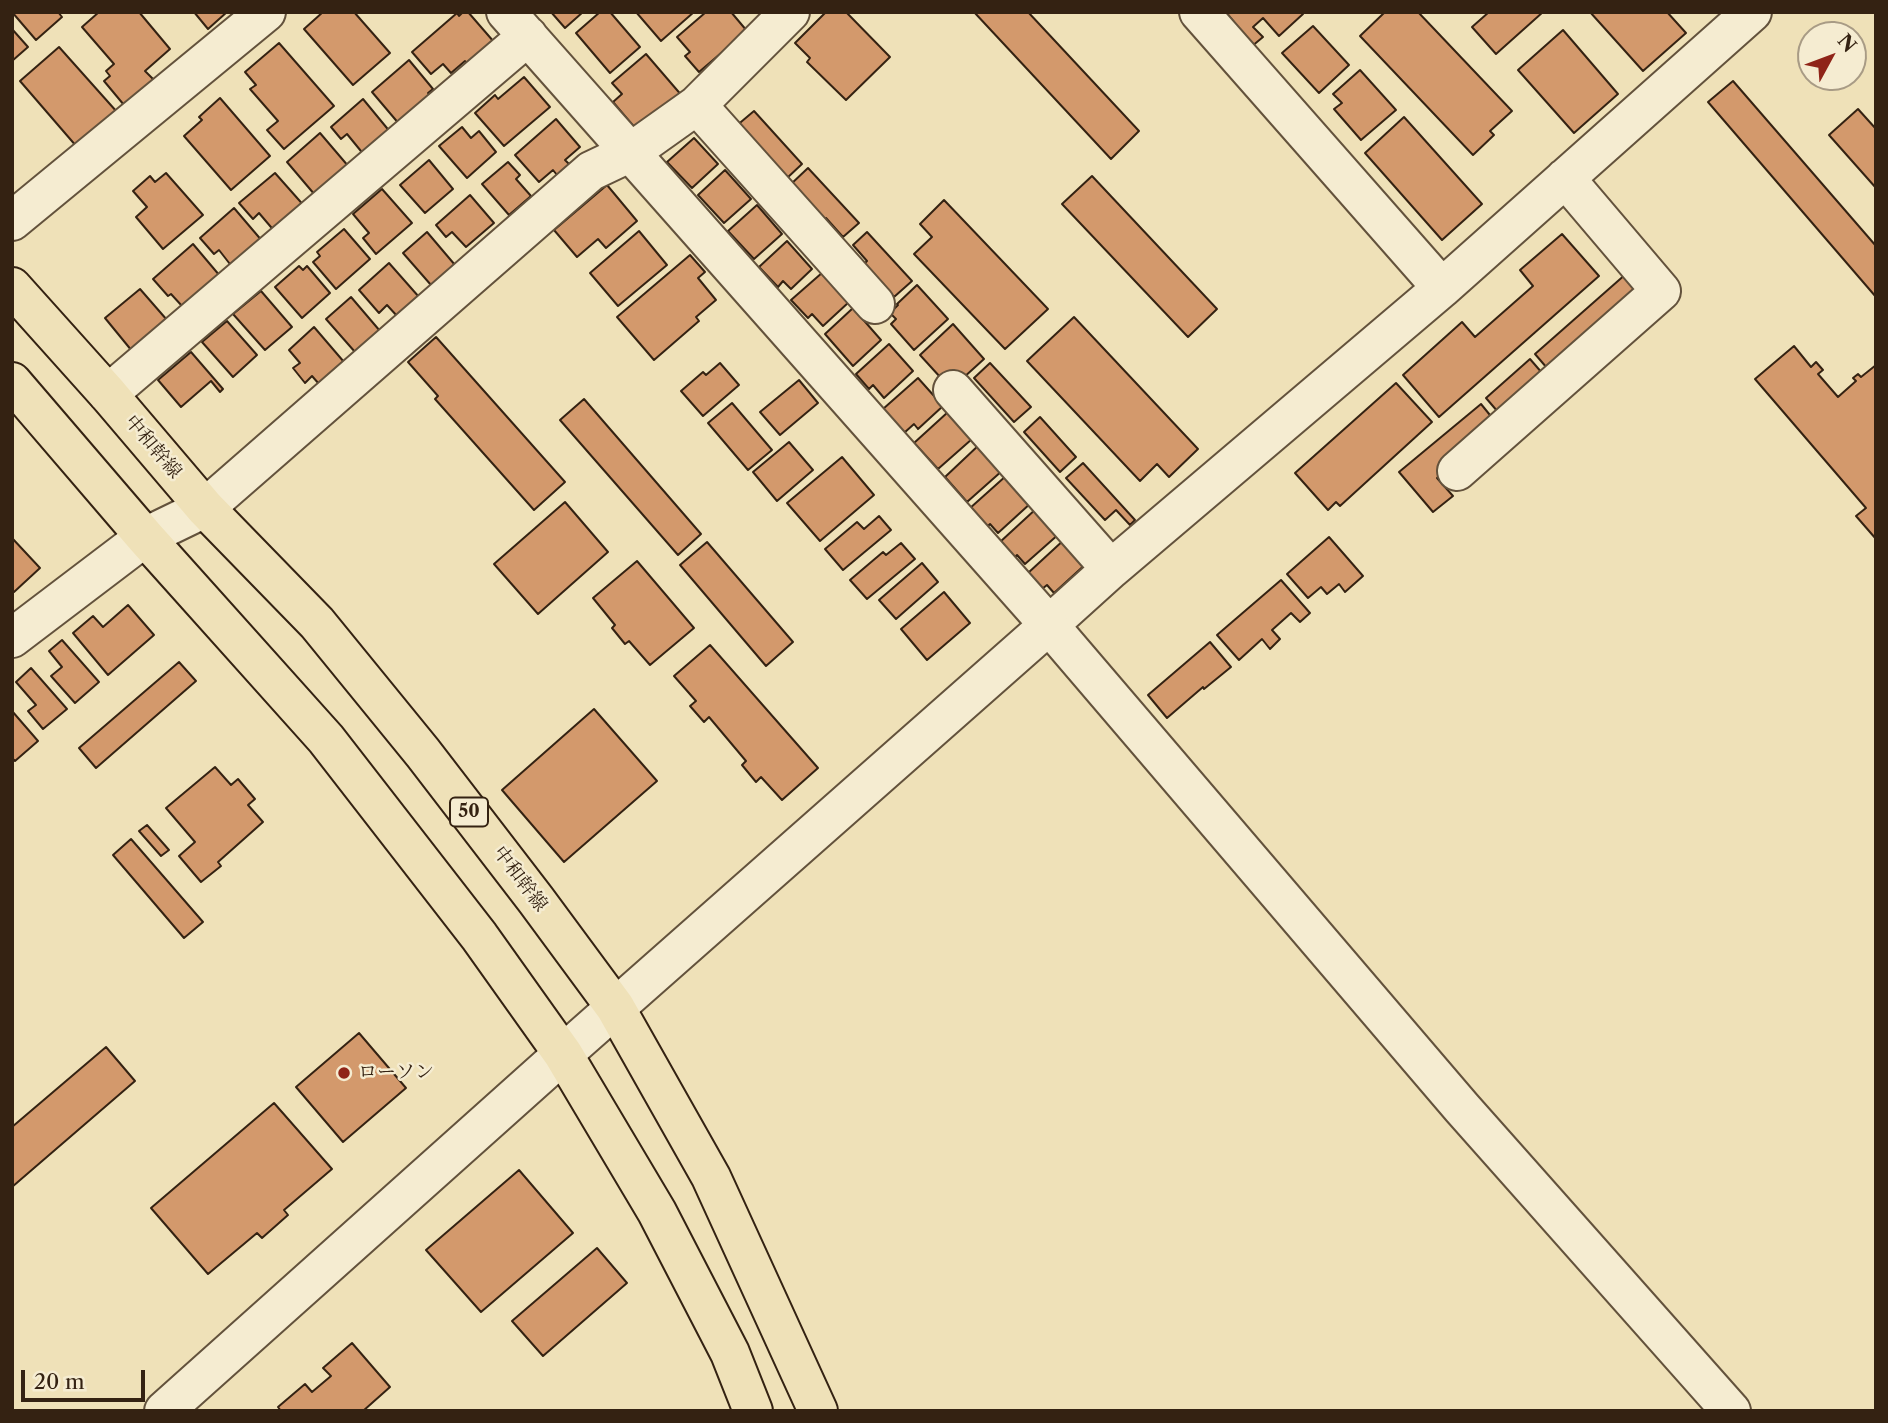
<!DOCTYPE html>
<meta charset="utf-8">
<style>
body{margin:0}
#map{position:relative;width:1888px;height:1423px;overflow:hidden;background:#efe1b8;font-family:"Libre Caslon Text",serif}
canvas{display:block}
.frame{position:absolute;inset:0;border:14px solid #342212;pointer-events:none}
.north{position:absolute;left:1797px;top:21px;width:70px;height:70px;box-sizing:border-box;background:#f5ecd1;border:2px solid #a89b85;border-radius:50%;rotate:49deg;font-size:19px;font-weight:700;line-height:28px;text-align:center;color:#342212}
.north::after{content:'';display:block;margin:auto;width:24px;height:32px;background:#8f2418;clip-path:polygon(50% 0,100% 100%,50% 72%,0 100%)}
.scale{position:absolute;left:21px;top:1370px;width:124px;height:32px;box-sizing:border-box;border:4px solid #342212;border-top:0;padding-left:9px;font-size:21px;line-height:24px;white-space:nowrap;color:#342212;-webkit-text-stroke:5px #f5ecd1;paint-order:stroke}
</style>
<div id="map">
<canvas width="1888" height="1423"></canvas>
<div class="frame"></div>
<div class="north">N</div>
<div class="scale">20 m</div>
</div>
<script>
const ctx = document.querySelector('canvas').getContext('2d');
ctx.lineJoin = 'round';
function fill(path, color) { ctx.fillStyle = color; ctx.fill(path, 'evenodd'); }
function trace(path, color, width, dash) { ctx.strokeStyle = color; ctx.lineWidth = width; ctx.lineCap = dash ? 'butt' : 'round'; ctx.setLineDash(dash || []); ctx.stroke(path); }
function write(font, color, halo, rows, align = 'center') {
  ctx.font = font + ' "Libre Caslon Text","Noto Serif JP",serif'; ctx.lineWidth = 5; ctx.setLineDash([]); ctx.textBaseline = 'middle'; ctx.strokeStyle = halo; ctx.fillStyle = color; for (const [text, x, y, turn = 0] of rows) {
    ctx.save(); ctx.translate(x, y); ctx.rotate((+turn || 0) * Math.PI / 180); ctx.textAlign = isNaN(turn) ? turn : align; if (halo) ctx.strokeText(text, 0, 0); ctx.fillText(text, 0, 0); ctx.restore();
  }
}
const building = new Path2D(`
 M12,12H58L62,17L36,40Z
 M99,12H139L170,49L145,71L154,80L124,105L104,81L110,76L106,71L114,64L82,27Z
 M194,12H227L208,29Z
 M323,12H354L390,53L353,85L304,29Z
 M463,12H468L494,42L468,65L465,61L451,73L443,64L431,74L412,52L457,13L459,16Z
 M551,12H583L565,28Z
 M600,12H610L640,47L610,73L576,33Z
 M636,12H694L661,41Z
 M706,12H731L747,31L699,72L685,56L690,52L677,37Z
 M826,12H846L890,57L846,100L807,62L810,58L795,43Z
 M974,12H1028L1139,131L1111,159Z
 M1226,12H1301L1303,14L1279,36L1263,18L1253,27L1263,37L1245,52L1226,30L1234,22Z
 M1385,12H1418L1512,111L1490,131L1494,135L1473,155L1360,36Z
 M1489,12H1543L1496,54L1472,27Z
 M1590,12H1667L1686,33L1643,71Z
 M1313,26L1349,65L1319,93L1282,53Z
 M12,29L28,47L12,61Z
 M1563,30L1618,94L1574,133L1518,70Z
 M279,43L334,106L284,149L267,130L278,121L250,89L256,85L245,72Z
 M59,47L117,112L77,147L20,81Z
 M646,54L683,97L640,134L613,102L622,94L612,83Z
 M409,60L433,89L428,93L432,98L400,125L372,92Z
 M1360,70L1396,110L1361,140L1334,109L1342,103L1333,94Z
 M524,77L550,107L504,146L475,113L495,95L498,99Z
 M1733,81L1876,246V297L1708,102Z
 M220,98L270,156L231,190L184,136L202,120L199,117Z
 M363,99L391,133L365,156L347,134L341,139L331,127Z
 M1858,109L1876,129V188L1829,135Z
 M754,111L802,164L786,179L735,127Z
 M1404,117L1482,204L1442,240L1365,153Z
 M556,119L580,147L565,160L570,165L557,175L553,170L539,182L515,155Z
 M462,127L471,138L479,131L496,152L467,178L439,146Z
 M320,133L349,167L315,195L287,162Z
 M694,138L718,164L692,188L667,162Z
 M429,160L453,189L425,213L400,185Z
 M508,162L520,175L516,179L531,196L509,215L482,184Z
 M808,168L859,223L843,237L826,218L823,222L790,185Z
 M725,170L751,199L724,223L698,195Z
 M166,173L203,215L163,249L136,217L147,207L133,191L150,176L155,182Z
 M275,173L306,208L276,233L259,213L253,219L239,203Z
 M1092,176L1217,309L1188,337L1062,204Z
 M607,185L637,221L606,248L598,239L577,257L554,230Z
 M382,189L412,223L376,254L363,238L369,233L353,214Z
 M470,195L494,223L466,247L452,232L446,237L436,225Z
 M944,200L1048,309L1005,349L914,254L932,237L920,224Z
 M757,205L782,234L754,259L728,231Z
 M234,208L263,242L233,268L219,250L214,254L200,238Z
 M344,229L370,259L336,289L313,262L320,256L317,252Z
 M639,231L667,265L618,306L590,273Z
 M427,232L455,265L431,285L403,253Z
 M867,232L912,281L894,297L864,264L867,261L853,245Z
 M1562,234L1599,276L1439,417L1403,375L1462,322L1475,337L1533,286L1520,270Z
 M787,241L812,269L791,289L783,281L778,287L759,267Z
 M193,244L220,276L182,306L171,294L168,296L153,279Z
 M690,255L705,272L698,278L716,300L696,317L699,321L654,360L617,317Z
 M389,263L419,297L397,316L387,305L379,313L359,290Z
 M299,266L303,270L307,266L330,293L302,318L275,287Z
 M823,272L849,302L823,326L812,314L808,318L791,300Z
 M1627,273L1646,294L1553,375L1535,354Z
 M917,285L948,319L914,350L891,324L896,319L890,313L898,305L897,304Z
 M140,289L167,320L132,351L105,318Z
 M261,291L292,327L265,350L233,314Z
 M351,297L380,331L355,352L326,319Z
 M853,308L881,340L853,366L825,334Z
 M1074,317L1198,449L1169,477L1157,464L1140,481L1027,361Z
 M227,321L257,355L233,377L202,342Z
 M953,324L984,359L951,389L920,355Z
 M314,327L344,362L319,384L312,376L305,383L293,368L300,363L289,350Z
 M436,337L565,482L534,510L435,399L438,396L408,362Z
 M889,344L913,371L884,398L873,385L869,389L856,374Z
 M1794,346L1811,367L1816,362L1823,370L1818,374L1838,397L1856,381L1853,378L1858,374L1861,377L1876,365V539L1856,516L1866,508L1755,379Z
 M191,352L223,389L220,392L211,381L181,407L158,380Z
 M1530,359L1549,381L1504,419L1486,398Z
 M720,363L739,385L703,416L681,391L703,372L706,375Z
 M990,363L1031,407L1014,422L974,378Z
 M918,378L943,406L918,429L914,424L904,433L883,409Z
 M799,380L818,403L780,435L760,412Z
 M1396,383L1432,422L1340,506L1336,502L1328,510L1295,473Z
 M584,399L701,534L678,555L560,420Z
 M732,403L772,450L748,470L708,423Z
 M1481,404L1498,425L1437,478L1453,496L1433,512L1399,472Z
 M948,412L972,439L938,469L914,443Z
 M1040,417L1076,457L1060,472L1024,432Z
 M789,442L813,470L777,501L753,472Z
 M980,444L1003,470L967,502L945,477Z
 M842,457L874,495L820,541L787,503Z
 M1083,463L1135,520L1130,525L1116,510L1105,520L1066,478Z
 M1007,475L1032,502L998,533L990,524L986,528L969,509Z
 M565,502L608,552L538,614L494,564Z
 M1037,508L1060,533L1025,564L1017,555L1014,558L1000,542Z
 M879,516L891,530L843,570L825,549L857,522L864,529Z
 M1329,537L1363,576L1345,592L1339,584L1327,594L1321,587L1308,598L1287,574Z
 M12,538L40,568L14,592L12,590Z
 M1066,538L1088,562L1054,593L1047,585L1042,589L1028,573Z
 M707,542L793,642L766,666L680,565Z
 M901,543L915,559L867,599L850,580L883,552L886,555Z
 M637,561L694,628L650,665L629,641L625,644L612,628L615,625L593,598Z
 M922,563L938,582L896,619L879,600Z
 M1281,580L1310,613L1300,622L1291,613L1272,630L1280,639L1270,649L1262,639L1239,660L1217,635Z
 M944,592L970,623L927,660L901,629Z
 M128,605L154,635L108,675L73,633L93,616L103,627Z
 M62,640L99,682L75,703L51,676L62,667L49,651Z
 M1210,642L1231,667L1204,689L1203,687L1167,718L1148,695Z
 M710,645L818,768L782,800L761,777L756,782L742,765L746,761L709,717L704,722L690,706L696,701L674,676Z
 M179,662L196,681L96,768L79,748Z
 M31,668L67,709L43,729L28,711L36,705L16,682Z
 M594,709L657,781L564,862L502,790Z
 M12,711L38,741L15,761L12,758Z
 M215,767L231,785L238,779L255,799L248,805L263,822L218,862L221,866L201,882L179,856L195,842L166,808Z
 M147,825L169,850L161,856L139,831Z
 M131,839L203,922L184,938L113,855Z
 M359,1033L406,1088L343,1142L296,1087Z
 M106,1047L135,1081L12,1187V1127Z
 M274,1103L332,1169L284,1210L288,1215L262,1238L257,1233L208,1274L151,1208Z
 M519,1170L573,1233L481,1312L426,1250Z
 M597,1248L627,1283L543,1356L512,1321Z
 M352,1343L390,1387L363,1411H281L278,1407L305,1384L312,1392L331,1376L323,1368Z`);
const minor = new Path2D(`
 M506,12L1049,625L1462,1108L1731,1411
 M1199,12L1442,288
 M697,105L875,304
 M12,221L266,12
 M953,390L1111,569
 M108,394L528,36
 M1457,471L1661,291L1565,178
 M1049,625L1111,569L1442,288L1752,12
 M12,638L145,537L205,508L591,171L631,152L697,105L790,12`);
const tertiary = new Path2D(`
 M164,1411L563,1054L1049,625`);
const primary = new Path2D(`
 M12,287L108,394L205,508L317,623L423,753L536,900L615,1007L711,1177L818,1411
 M12,382L145,537L326,739L479,936L563,1054L657,1212L730,1353L753,1411`);
const markers = [
 [344,1073,7,"#8f2418"]
];
const shields = [
 [469,812,38]
];
const shieldNames = [
 ["50",469,812]
];
const streetNames = [
 ["中和幹線",153,447,50],
 ["中和幹線",520,879,53]
];
const poiNames = [
 ["ローソン",358,1073]
];
fill(building, '#d3996c');
trace(building, '#342212', 2);
trace(minor, '#63523c', 42);
trace(tertiary, '#63523c', 42);
trace(primary, '#342212', 42);
trace(minor, '#f5ecd1', 38);
trace(tertiary, '#f5ecd1', 38);
trace(primary, '#efe1b8', 38);
for (const [x, y, r, color] of markers) { const dot = new Path2D(); dot.arc(x, y, r, 0, 2 * Math.PI); ctx.fillStyle = color; ctx.fill(dot); trace(dot, '#f5ecd1', 2.5); }
for (const [x, y, w] of shields) { const box = new Path2D(); box.roundRect(x - w / 2, y - 14.5, w, 29, 5); ctx.fillStyle = '#f5ecd1'; ctx.fill(box); trace(box, '#342212', 2); }
write('bold 18px', '#342212', null, shieldNames);
write('19px', '#342212', '#f5ecd1', streetNames);
write('19px', '#342212', '#f5ecd1', poiNames, 'left');
</script>
